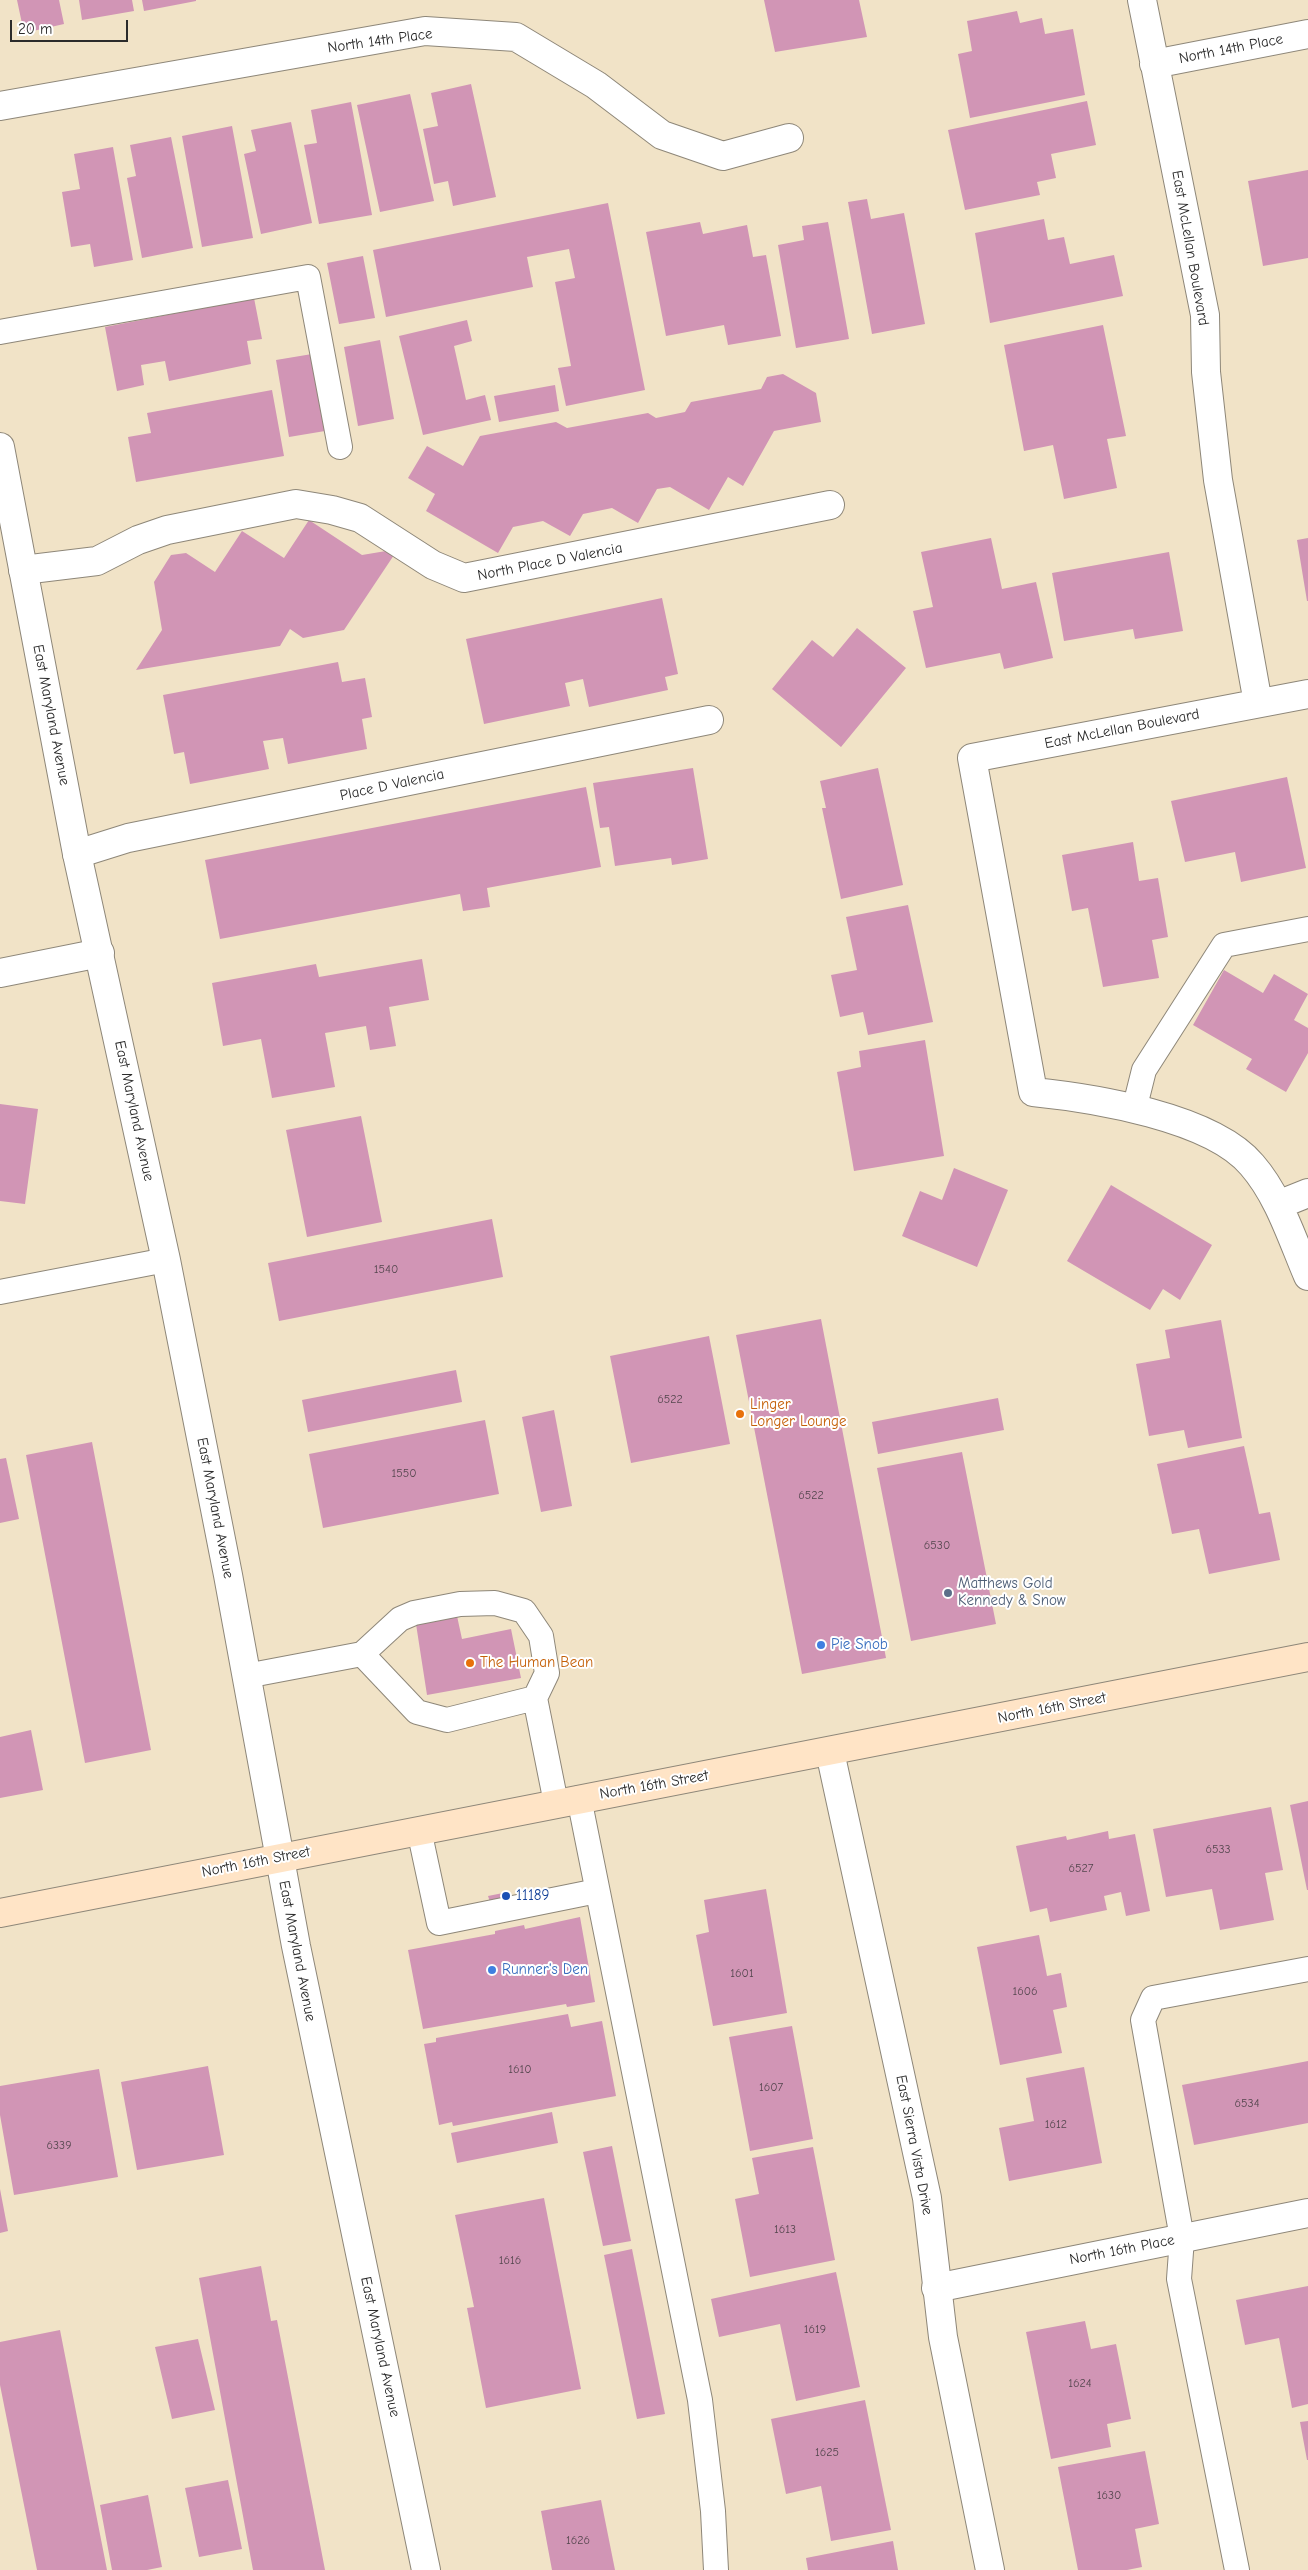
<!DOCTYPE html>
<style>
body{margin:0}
#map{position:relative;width:1308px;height:2570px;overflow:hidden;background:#f1e3c7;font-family:"Comic Neue",sans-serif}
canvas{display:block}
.scale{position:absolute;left:10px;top:20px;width:118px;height:22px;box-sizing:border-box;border:2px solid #2b2b2b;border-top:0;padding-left:6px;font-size:15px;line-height:18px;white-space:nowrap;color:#2b2b2b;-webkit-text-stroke:4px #fff;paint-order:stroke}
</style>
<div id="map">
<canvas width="1308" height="2570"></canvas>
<div class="scale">20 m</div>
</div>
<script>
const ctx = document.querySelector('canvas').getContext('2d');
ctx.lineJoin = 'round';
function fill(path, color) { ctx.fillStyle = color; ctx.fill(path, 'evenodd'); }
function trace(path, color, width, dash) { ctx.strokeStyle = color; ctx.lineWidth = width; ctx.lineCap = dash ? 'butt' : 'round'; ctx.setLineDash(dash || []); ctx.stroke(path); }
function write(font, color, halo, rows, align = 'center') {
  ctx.font = font + ' "Comic Neue",sans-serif'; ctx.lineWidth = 4; ctx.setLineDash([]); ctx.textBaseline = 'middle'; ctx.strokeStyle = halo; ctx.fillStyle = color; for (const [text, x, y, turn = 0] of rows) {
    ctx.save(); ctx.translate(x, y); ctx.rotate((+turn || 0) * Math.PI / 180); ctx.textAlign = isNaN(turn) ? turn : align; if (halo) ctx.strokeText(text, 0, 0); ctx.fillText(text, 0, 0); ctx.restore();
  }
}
const building = new Path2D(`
 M17,0H59L64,24L24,33Z
 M79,0H132L134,11L82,20Z
 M142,0H196V1L144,11Z
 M764,0H859L867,37L775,52Z
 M1017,11L1020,23L1042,18L1045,34L1073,29L1085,95L970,118L958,54L972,51L967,21Z
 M471,84L496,197L453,206L448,181L434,184L423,129L438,126L431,93Z
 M410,94L434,201L380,212L357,105Z
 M1087,101L1096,145L1051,154L1056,178L1037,182L1040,195L965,210L948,130Z
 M351,102L372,215L319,224L304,145L317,143L311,110Z
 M291,122L312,223L261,234L244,154L256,151L251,130Z
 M232,126L253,238L202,247L182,136Z
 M171,137L193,248L142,258L127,178L136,176L130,145Z
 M113,147L133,260L94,267L90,244L71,247L62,192L80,189L74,154Z
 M1308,170V258L1263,266L1248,181Z
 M867,199L871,219L904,213L925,324L872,334L848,202Z
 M608,203L645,390L566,406L558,368L571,366L555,282L575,278L569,249L527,257L533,287L386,317L373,250Z
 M1044,219L1048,240L1064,237L1070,264L1114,255L1123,296L990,323L975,233Z
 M700,222L703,234L747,225L753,257L766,255L781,336L728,345L724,325L666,336L646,232Z
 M828,222L849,339L796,348L778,245L804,240L802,226Z
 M363,256L375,318L339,324L327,263Z
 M254,298L262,339L247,341L251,364L169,381L165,361L141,365L144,385L117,391L105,327Z
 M467,320L472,341L454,346L466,400L485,395L491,420L423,435L399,336Z
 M1103,325L1126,436L1107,439L1117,488L1064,499L1053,445L1024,451L1004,345Z
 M380,340L394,419L358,426L344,347Z
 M312,354L325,431L289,437L276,360Z
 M783,374L816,393L821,422L774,431L743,486L728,477L709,510L670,487L657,489L638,523L612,508L583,514L570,536L543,521L513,527L498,553L426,511L435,494L408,478L427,446L463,466L480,436L556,422L567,428L648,413L656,418L685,412L691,402L761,389L767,377Z
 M555,385L559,411L499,422L494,396Z
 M272,390L284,456L136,482L128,437L151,433L147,413Z
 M309,520L362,555L398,549L344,630L303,638L290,629L280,646L136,670L162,630L154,582L171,555L186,553L215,572L242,531L284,558Z
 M991,538L1002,589L1036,582L1053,658L1004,669L1000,653L926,668L913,611L933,607L921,552Z
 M1308,538V601H1307L1297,540Z
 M1169,552L1183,631L1135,639L1133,629L1064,641L1052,573Z
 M662,598L678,674L665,677L668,690L589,707L583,679L565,683L570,706L484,724L466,639Z
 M857,628L906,668L841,747L772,689L812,640L833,657Z
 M338,662L342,682L365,678L372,717L362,719L367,749L288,764L283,738L263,741L269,769L190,784L184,752L174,754L163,695Z
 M693,768L708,859L672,865L671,858L615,866L609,827L600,828L593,783Z
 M878,768L903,885L841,899L822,808H826L820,781Z
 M1287,777L1306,868L1241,882L1235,852L1185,862L1171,801Z
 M586,787L601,867L487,888L490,907L463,911L460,894L220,939L205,860Z
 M1133,842L1139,881L1158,878L1168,937L1152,940L1159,978L1103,987L1088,908L1072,911L1062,855Z
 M908,905L933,1022L868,1035L863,1012L840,1017L831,975L857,970L846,917Z
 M422,959L429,1000L389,1007L396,1046L370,1050L366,1026L325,1033L335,1087L272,1098L261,1039L223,1046L212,983L316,964L319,977Z
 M1224,970L1263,993L1274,974L1308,994L1294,1020L1308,1028V1053L1286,1092L1246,1069L1252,1059L1193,1025Z
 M925,1040L944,1156L854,1171L837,1072L861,1067L859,1051Z
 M0,1104L38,1109L25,1204L0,1201Z
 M361,1116L382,1222L307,1237L286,1130Z
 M954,1168L1008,1190L977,1267L902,1236L920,1191L942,1200Z
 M1111,1185L1212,1245L1180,1300L1163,1289L1150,1310L1067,1261Z
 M492,1219L503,1277L279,1321L268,1263Z
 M821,1319L886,1658L802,1674L736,1335Z
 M1221,1320L1242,1438L1188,1448L1184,1430L1149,1436L1136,1364L1170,1358L1165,1330Z
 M709,1336L730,1444L631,1463L610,1356Z
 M456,1370L462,1402L308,1432L302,1400Z
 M998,1398L1004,1430L878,1454L872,1422Z
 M554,1410L572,1506L541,1512L522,1417Z
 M485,1420L499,1494L323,1528L309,1454Z
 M92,1442L151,1750L85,1763L26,1455Z
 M1244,1446L1259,1514L1270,1512L1280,1560L1209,1574L1199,1529L1172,1534L1157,1464Z
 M962,1452L996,1624L911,1641L877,1468Z
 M6,1458L19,1519L0,1523V1459Z
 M457,1616L462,1639L511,1629L521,1678L427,1695L416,1624Z
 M31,1730L43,1790L0,1798V1737Z
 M1308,1801V1890H1307L1290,1805Z
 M1271,1807L1283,1870L1265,1873L1274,1920L1220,1930L1212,1889L1166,1897L1153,1829Z
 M1108,1831L1109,1839L1135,1834L1150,1911L1126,1916L1121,1892L1104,1896L1107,1910L1050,1922L1047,1908L1030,1912L1016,1846L1066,1836L1067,1840Z
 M766,1889L787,2013L713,2026L696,1935L709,1932L704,1900Z
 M508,1892L510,1899L490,1902L488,1896Z
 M580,1917L595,2002L567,2007L566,2004L423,2029L408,1950L495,1934V1931L524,1925L525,1929Z
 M1039,1935L1047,1976L1061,1973L1067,2007L1053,2010L1062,2053L1000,2065L977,1947Z
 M568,2014L571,2027L602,2021L616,2096L453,2126L452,2122L439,2125L424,2044L436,2042V2038Z
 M792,2026L813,2139L750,2151L729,2037Z
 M1308,2061V2123L1194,2145L1182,2085Z
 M208,2066L224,2155L137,2170L121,2082Z
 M1084,2067L1102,2163L1009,2181L999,2128L1034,2121L1026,2078Z
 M99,2069L118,2177L14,2195L0,2115V2086Z
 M552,2112L558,2143L457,2163L451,2133Z
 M612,2146L631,2241L603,2246L583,2152Z
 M813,2147L835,2260L750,2277L735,2199L759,2194L752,2158Z
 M0,2189L8,2231L0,2233Z
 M544,2198L581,2389L486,2408L467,2308L474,2307L455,2215Z
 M632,2249L665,2414L637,2419L604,2255Z
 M261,2266L271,2321L277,2320L325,2570H253L199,2278Z
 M836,2272L860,2387L796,2401L780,2324L719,2337L711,2299Z
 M1308,2286V2404L1292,2408L1279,2338L1245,2345L1236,2300Z
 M1085,2321L1091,2349L1116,2344L1131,2419L1107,2424L1111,2447L1051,2459L1026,2332Z
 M60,2330L107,2570H37L0,2385V2342Z
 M198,2339L215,2410L172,2419L155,2347Z
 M865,2400L891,2530L831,2541L821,2486L786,2494L771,2419Z
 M1308,2421V2460H1307L1300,2422Z
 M1145,2451L1159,2524L1135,2529L1142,2567L1127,2570H1078L1058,2467Z
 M228,2480L242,2549L199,2557L185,2488Z
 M148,2495L162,2567L147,2570H112L100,2505Z
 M601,2500L615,2570H552L541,2511Z
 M893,2541L898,2570H808L806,2558Z`);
const service = new Path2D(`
 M0,332L308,277L340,447
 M1134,1110L1144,1070L1224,945L1308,929
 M0,1292L166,1260
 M246,1676L362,1654L400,1619L414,1613L460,1604L495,1603L524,1611L541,1636L547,1673L535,1698L447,1720L417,1712L362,1654
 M535,1698L556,1803
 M579,1798L700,2400L713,2511L716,2570
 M419,1830L439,1923L597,1891
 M1237,2570L1179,2279L1182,2238L1143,2020L1153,1998L1308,1969`);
const minor = new Path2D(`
 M1142,0L1205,315L1206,372L1218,480L1258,703
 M1154,64L1308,34
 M0,106L425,31L516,37L596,85L662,135L723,156L789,138
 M23,570L97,561L138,540L167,530L296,504L332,510L360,518L433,565L464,578L830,505
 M1308,694L972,758L1033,1092C1093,1098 1212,1117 1252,1165C1279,1196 1292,1239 1308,1276
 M77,854L128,838L709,720
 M0,973L100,953
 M1278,1205L1308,1193
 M936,2288L1308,2213`);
const tertiary = new Path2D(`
 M0,447L77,854L166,1260L228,1575L296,1946L426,2570
 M830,1752L927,2198L943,2337L990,2570`);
const secondary = new Path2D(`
 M0,1913L1308,1657`);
const markers = [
 [740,1414,5,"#e8710a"],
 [948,1593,5,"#5c6f8a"],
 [821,1645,5,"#3f7fe0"],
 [470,1663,5,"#e8710a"],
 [506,1896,5,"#1a4fb4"],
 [492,1970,5,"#3f7fe0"]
];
const numberNames = [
 ["1540",386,1270],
 ["6522",670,1400],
 ["1550",404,1474],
 ["6522",811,1496],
 ["6530",937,1546],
 ["6533",1218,1850],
 ["6527",1081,1869],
 ["1601",742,1974],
 ["1606",1025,1992],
 ["1610",520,2070],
 ["1607",771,2088],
 ["6534",1247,2104],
 ["1612",1056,2125],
 ["6339",59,2146],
 ["1613",785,2230],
 ["1616",510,2261],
 ["1619",815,2330],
 ["1624",1080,2384],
 ["1625",827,2453],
 ["1630",1109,2496],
 ["1626",578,2541]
];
const streetNames = [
 ["North 14th Place",380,41,-8],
 ["North 14th Place",1231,49,-11],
 ["East McLellan Boulevard",1190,248,80],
 ["North Place D Valencia",550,562,-11],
 ["East Maryland Avenue",51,715,79],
 ["East McLellan Boulevard",1122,729,-11],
 ["Place D Valencia",392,785,-12],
 ["East Maryland Avenue",134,1111,78],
 ["East Maryland Avenue",215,1508,79],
 ["North 16th Street",1052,1708,-11],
 ["North 16th Street",654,1785,-10],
 ["North 16th Street",256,1862,-11],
 ["East Maryland Avenue",297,1951,79],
 ["East Sierra Vista Drive",914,2145,79],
 ["North 16th Place",1122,2250,-11],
 ["East Maryland Avenue",380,2347,78]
];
const foodNames = [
 ["Linger",750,1405],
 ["Longer Lounge",750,1422],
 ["The Human Bean",480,1663]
];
const serviceNames = [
 ["Matthews Gold",958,1584],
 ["Kennedy & Snow",958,1601]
];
const shopNames = [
 ["Pie Snob",831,1645],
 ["Runner's Den",502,1970]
];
const transitNames = [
 ["11189",516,1896]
];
fill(building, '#d195b5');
trace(service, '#8e8779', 26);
trace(minor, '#8e8779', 30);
trace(tertiary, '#8e8779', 30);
trace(secondary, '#8e8779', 30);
trace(service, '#fff', 24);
trace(minor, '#fff', 28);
trace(tertiary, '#fff', 28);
trace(secondary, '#ffe4c6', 28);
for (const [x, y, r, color] of markers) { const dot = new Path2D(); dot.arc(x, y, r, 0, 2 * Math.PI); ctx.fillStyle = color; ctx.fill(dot); trace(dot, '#fff', 2); }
write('12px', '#54464e', null, numberNames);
write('15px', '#2b2b2b', '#fff', streetNames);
write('15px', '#c56008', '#fff', foodNames, 'left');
write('15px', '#4e5e75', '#fff', serviceNames, 'left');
write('15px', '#366cbe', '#fff', shopNames, 'left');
write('15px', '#164399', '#fff', transitNames, 'left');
</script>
